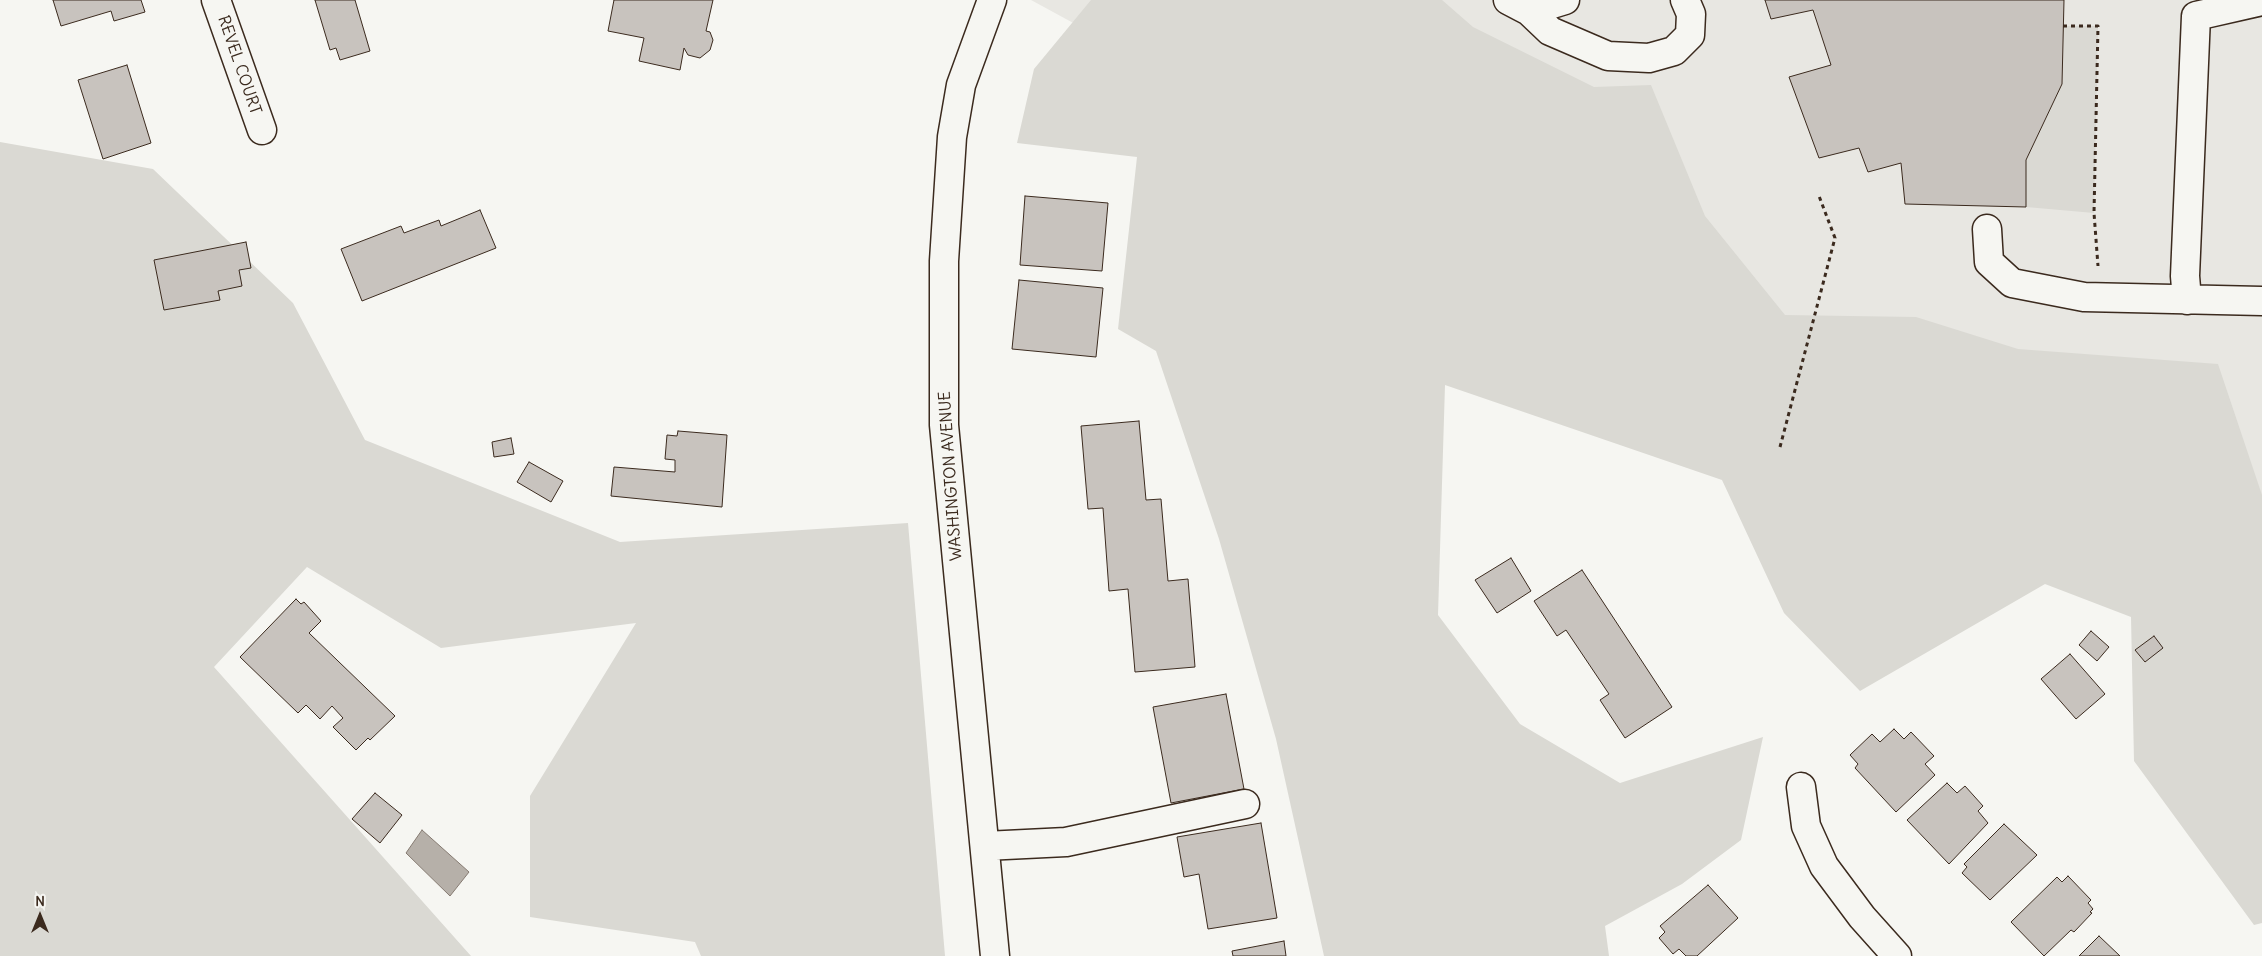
<!DOCTYPE html>
<html>
<head>
<meta charset="utf-8">
<style>
	body { margin:0 }
	#map { position:relative; width:2262px; height:956px; overflow:hidden; background:#f6f6f2; font-family:Delius,sans-serif }
	canvas { display:block }
	.north { position:absolute; left:15px; top:891px; width:50px; height:50px; -webkit-text-stroke:4px #f6f6f2; paint-order:stroke; rotate:0deg; font-size:14px; font-weight:700; line-height:20px; text-align:center; color:#3b2a1e }
	.north::after { content:''; display:block; margin:auto; width:18px; height:22px; background:#3b2a1e; clip-path:polygon(50% 0,100% 100%,50% 72%,0 100%) }
</style>
</head>
<body>
<div id="map">
<canvas width="2262" height="956"></canvas>
<div class="north">N</div>
</div>
<script>
const context = document.querySelector('canvas').getContext('2d');
context.lineJoin = 'round';
function fillPath(path, color) {
  context.fillStyle = color;
  context.fill(path, 'evenodd');
}
function shape(rows) {
  const path = new Path2D();
  for (const r of rows) {
    path.moveTo(r[0], r[1]);
    for (let i = 2; i < r.length; i += 2) path.lineTo(r[i], r[i + 1]);
  }
  return path;
}
function stroke(path, color, width, dash) {
  context.strokeStyle = color;
  context.lineWidth = width;
  context.lineCap = dash ? 'butt' : 'round';
  context.setLineDash(dash || []);
  context.stroke(path);
}
function drawText(font, color, halo, rows, align = 'center') {
  context.font = font + ' Delius,sans-serif';
  context.lineWidth = 4;
  context.setLineDash([]);
  context.textBaseline = 'middle';
  context.strokeStyle = halo;
  context.fillStyle = color;
  for (const [text, x, y, turn = 0] of rows) {
    context.save();
    context.translate(x, y);
    context.rotate((+turn || 0) * Math.PI / 180);
    context.textAlign = isNaN(turn) ? turn : align;
    if (halo) context.strokeText(text, 0, 0);
    context.fillText(text, 0, 0);
    context.restore();
  }
}
const built = shape([
	[1031,0,2262,0,2262,669]
]);
const green = shape([
	[1091,0,1442,0,1473,27,1594,87,1651,85,1705,216,1785,315,1916,317,2018,349,2218,364,2262,495,2262,923,2254,925,2134,761,2131,617,2045,584,1860,691,1784,613,1722,480,1445,385,1438,615,1520,724,1620,783,1763,737,1741,840,1682,884,1605,926,1609,956,1324,956,1276,739,1219,539,1156,351,1118,329,1137,157,1017,143,1034,69],
	[2063,26,2098,26,2094,213,2026,207,2026,160,2062,84],
	[0,142,153,169,293,303,365,440,620,542,908,523,945,956,701,956,695,942,530,917,530,796,636,623,441,648,307,567,214,667,471,956,0,956]
]);
const water = shape([
	[422,830,469,872,450,896,406,853,422,830]
]);
const building = shape([
	[53,0,141,0,145,12,114,21,111,11,61,26,53,0],
	[315,0,355,0,370,51,340,60,336,48,330,50,315,0],
	[614,0,713,0,706,31,710,32,713,40,710,50,700,58,688,55,684,48,680,70,639,61,644,38,608,31,614,0],
	[1765,0,2064,0,2062,84,2026,160,2026,207,1905,204,1901,163,1868,172,1859,148,1819,158,1789,77,1831,65,1813,10,1771,19,1765,0],
	[127,65,151,143,103,159,78,80,127,65],
	[1025,196,1108,203,1102,271,1020,265,1025,196],
	[480,210,496,248,362,301,341,249,401,226,404,233,439,220,441,226,480,210],
	[246,242,251,268,239,270,242,286,218,291,220,300,164,310,154,260,246,242],
	[1019,280,1103,288,1096,357,1012,349,1019,280],
	[1139,421,1146,500,1161,499,1168,581,1188,579,1195,667,1135,672,1128,589,1109,591,1103,508,1088,509,1081,426,1139,421],
	[678,431,727,435,722,507,611,496,614,467,675,472,675,460,665,459,667,435,677,436,678,431],
	[511,438,514,454,494,457,492,442,511,438],
	[529,462,563,481,551,502,517,482,529,462],
	[1511,558,1531,591,1497,613,1475,580,1511,558],
	[1582,570,1672,707,1625,738,1600,700,1609,694,1566,630,1557,636,1534,601,1582,570],
	[296,599,301,604,304,602,321,621,309,633,395,716,370,740,368,738,356,750,333,727,343,718,332,706,320,719,306,705,298,713,240,657,296,599],
	[2091,631,2109,647,2097,661,2079,645,2091,631],
	[2154,636,2163,648,2145,662,2135,650,2154,636],
	[2070,654,2105,694,2076,719,2041,679,2070,654],
	[1226,694,1244,789,1171,803,1153,707,1226,694],
	[1894,729,1904,739,1911,732,1934,756,1925,764,1935,775,1896,812,1855,768,1858,764,1850,755,1872,734,1880,742,1894,729],
	[1947,783,1957,793,1965,786,1983,806,1978,811,1988,823,1949,864,1907,820,1947,783],
	[375,793,402,815,380,843,352,819,375,793],
	[1261,823,1277,918,1208,929,1199,874,1184,877,1177,837,1261,823],
	[2004,824,2037,855,1990,900,1962,873,1967,867,1964,864,2004,824],
	[2068,876,2091,900,2088,903,2093,909,2090,912,2092,913,2074,932,2071,930,2044,956,2011,922,2057,877,2062,882,2068,876],
	[1708,885,1738,918,1697,956,1686,956,1679,949,1673,954,1659,938,1665,932,1660,926,1708,885],
	[2099,936,2120,956,2079,956,2099,936],
	[1284,941,1286,956,1233,956,1232,951,1284,941]
]);
const path = shape([
	[2063,26,2098,26,2094,213,2098,266],
	[1780,447,1835,238,1819,196]
]);
const minor = shape([
	[216,0,262,130],
	[992,0,961,85,952,137,944,261,944,425,995,956],
	[1508,0,1529,11,1550,31,1608,56,1649,58,1674,51,1690,35,1691,14,1685,0],
	[1529,11,1565,0],
	[1987,229,1989,262,2012,283,2084,297,2262,301],
	[2187,300,2185,276,2196,16,2262,1],
	[1801,787,1806,826,1824,866,1862,917,1897,956],
	[985,846,1066,842,1245,804]
]);
const streetNames = [
	["REVEL COURT",239,65,71],
	["WASHINGTON AVENUE",951,476,-94]
];
fillPath(built, '#e8e7e2');
fillPath(green, '#dad9d3');
fillPath(water, '#b6b0a9');
stroke(water, '#857a71', 1);
fillPath(building, '#c8c3be');
stroke(building, '#3b2a1e', 1);
stroke(minor, '#3b2a1e', 31);
stroke(path, '#3b2a1e', 3, [4, 4]);
stroke(minor, '#f6f6f2', 28);
drawText('16px', '#3b2a1e', '#f6f6f2', streetNames);
</script>
</body>
</html>
